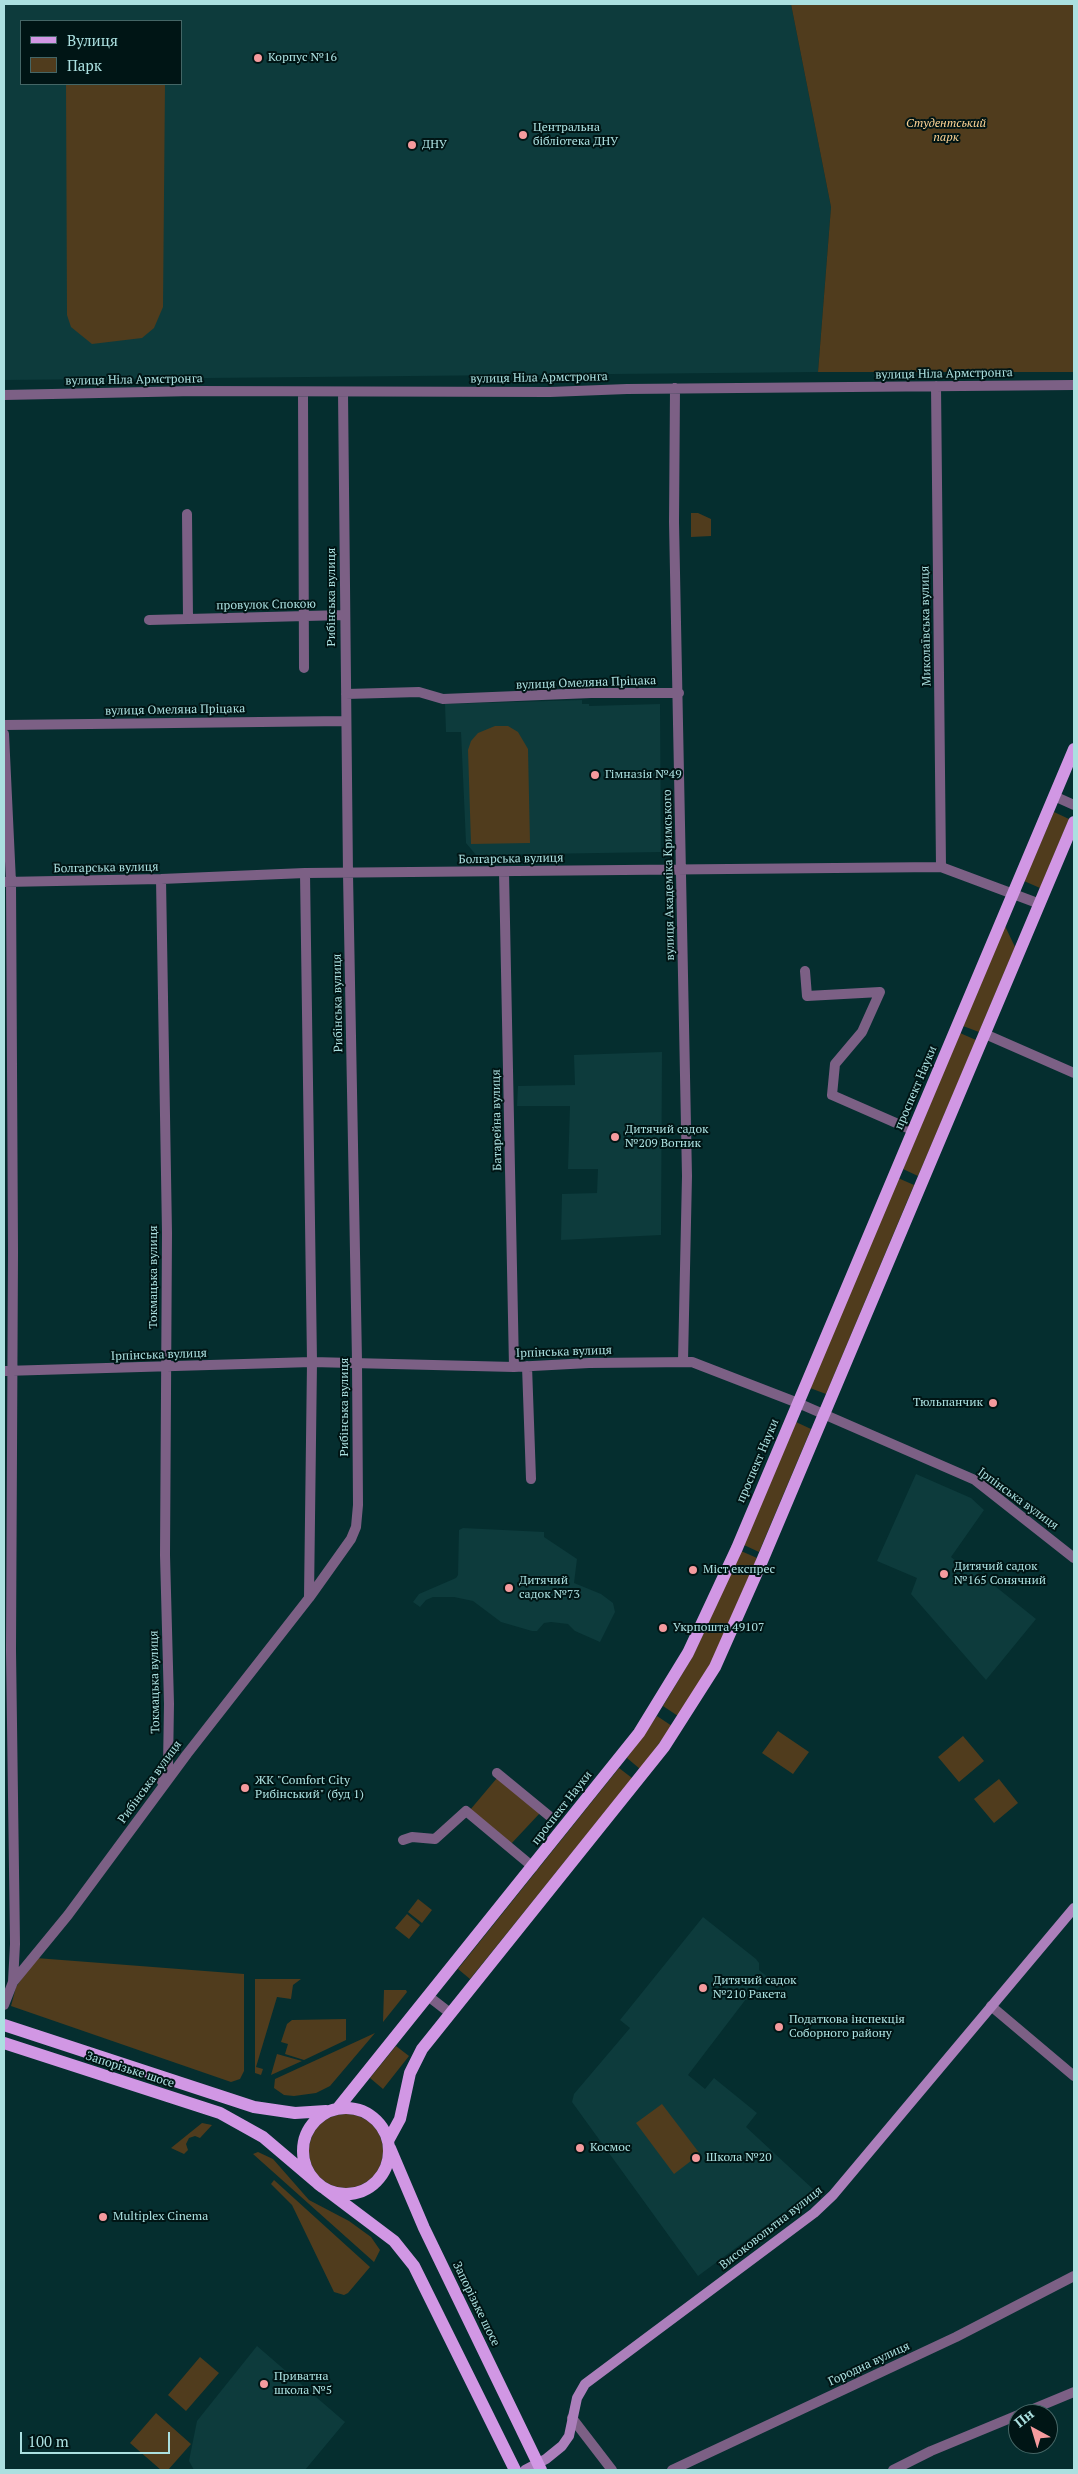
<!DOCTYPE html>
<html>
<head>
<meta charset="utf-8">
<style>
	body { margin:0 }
	#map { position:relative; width:1078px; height:2474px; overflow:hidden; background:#052e2f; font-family:"PT Serif",serif }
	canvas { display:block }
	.frame { position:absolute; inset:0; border:5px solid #abe0e0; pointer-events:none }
	.legend { position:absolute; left:20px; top:20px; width:162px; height:65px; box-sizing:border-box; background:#001515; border:1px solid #466; margin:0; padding:6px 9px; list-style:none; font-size:15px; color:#abe0e0 }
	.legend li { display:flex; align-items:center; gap:10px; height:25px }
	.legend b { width:25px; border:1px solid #466 }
	.north { position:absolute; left:1008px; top:2404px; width:50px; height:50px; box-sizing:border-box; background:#001515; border:1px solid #466; border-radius:50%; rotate:321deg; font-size:14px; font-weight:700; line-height:20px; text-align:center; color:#abe0e0 }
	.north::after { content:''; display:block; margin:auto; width:18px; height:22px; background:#f59b9e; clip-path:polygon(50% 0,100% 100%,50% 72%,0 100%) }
	.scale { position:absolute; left:20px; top:2432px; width:150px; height:22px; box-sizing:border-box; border:2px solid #abe0e0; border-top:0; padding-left:6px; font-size:15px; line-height:18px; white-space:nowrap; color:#abe0e0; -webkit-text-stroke:4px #001515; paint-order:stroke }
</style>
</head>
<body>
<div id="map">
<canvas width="1078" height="2474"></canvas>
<div class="frame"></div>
<ul class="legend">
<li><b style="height:6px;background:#d197e4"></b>Вулиця</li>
<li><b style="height:14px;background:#503c1d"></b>Парк</li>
</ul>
<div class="north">Пн</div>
<div class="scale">100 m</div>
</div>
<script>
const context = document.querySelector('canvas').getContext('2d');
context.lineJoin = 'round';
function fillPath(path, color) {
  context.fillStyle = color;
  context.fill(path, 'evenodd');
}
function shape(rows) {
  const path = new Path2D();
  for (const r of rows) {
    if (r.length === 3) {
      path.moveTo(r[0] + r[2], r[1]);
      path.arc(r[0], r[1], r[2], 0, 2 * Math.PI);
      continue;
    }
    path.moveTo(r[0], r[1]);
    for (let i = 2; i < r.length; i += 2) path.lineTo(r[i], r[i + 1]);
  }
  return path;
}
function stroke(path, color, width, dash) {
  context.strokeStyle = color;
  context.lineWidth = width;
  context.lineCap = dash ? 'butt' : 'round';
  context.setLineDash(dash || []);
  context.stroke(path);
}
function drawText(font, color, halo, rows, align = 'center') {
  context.font = font + ' "PT Serif",serif';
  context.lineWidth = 4;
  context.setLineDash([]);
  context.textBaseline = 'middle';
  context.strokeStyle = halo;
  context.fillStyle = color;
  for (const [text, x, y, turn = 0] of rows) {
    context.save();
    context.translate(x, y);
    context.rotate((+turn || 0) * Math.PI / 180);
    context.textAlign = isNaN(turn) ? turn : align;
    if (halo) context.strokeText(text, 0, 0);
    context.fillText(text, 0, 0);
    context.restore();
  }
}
const built = shape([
	[4,4,791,4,831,207,818,372,4,380],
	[21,21,181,21,181,84,21,84],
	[582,700,582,704,589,704,589,706,660,704,661,852,476,855,466,843,461,732,446,732,445,704],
	[662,1052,661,1235,561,1240,562,1194,597,1193,598,1169,568,1169,570,1106,517,1106,518,1086,575,1085,574,1055],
	[916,1474,971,1498,984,1510,951,1557,967,1570,970,1566,1036,1619,986,1680,911,1594,917,1578,877,1561],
	[463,1528,544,1532,544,1537,577,1559,574,1583,601,1594,613,1603,615,1612,600,1642,575,1631,568,1624,551,1622,544,1623,537,1631,532,1631,501,1622,473,1601,454,1597,433,1597,426,1600,420,1607,413,1602,419,1594,456,1578,458,1575,459,1530],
	[703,1917,756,1959,759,1963,759,1970,768,1977,750,1998,746,1999,688,2075,705,2089,714,2078,757,2113,746,2127,814,2190,698,2276,572,2102,574,2094,630,2028,620,2020],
	[257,2346,345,2422,305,2470,194,2470,189,2461,197,2421]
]);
const green = shape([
	[791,4,1074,4,1074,372,818,372,831,207],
	[66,84,165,84,163,307,154,328,142,338,92,344,71,327,67,315],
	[691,513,698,513,711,519,711,536,691,537],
	[495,726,508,726,518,732,528,749,530,843,471,844,468,750,471,741,478,733],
	[1054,812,1069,819,1040,888,1024,881],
	[1005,926,1015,947,979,1032,963,1026],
	[960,1033,976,1040,918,1176,903,1169],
	[898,1178,914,1185,826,1394,810,1388],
	[796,1422,811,1429,759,1552,744,1545],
	[741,1551,757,1558,710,1665,678,1716,663,1706,693,1656],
	[657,1716,672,1726,640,1769,627,1758],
	[778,1731,809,1752,793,1774,762,1753],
	[963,1736,984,1761,959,1782,938,1757],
	[619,1768,632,1778,470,1979,458,1969],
	[497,1778,540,1813,510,1845,470,1810],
	[999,1779,1018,1803,994,1823,974,1799],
	[418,1899,432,1910,422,1923,408,1912],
	[407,1914,420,1925,409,1939,395,1928],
	[36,1958,244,1974,244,2071,240,2079,231,2082,11,2006,16,1987],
	[255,1979,322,1979,301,1979,293,1985,291,1999,277,1997,256,2067,263,2069,261,2075,255,2073],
	[384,1990,406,1990,407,1992,383,2022],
	[346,2019,346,2040,304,2060,285,2054,288,2044,281,2042,287,2024,292,2020],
	[375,2033,330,2086,316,2093,294,2096,284,2095,274,2088,275,2079],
	[396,2046,409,2056,383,2089,370,2078],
	[277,2054,302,2061,271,2075],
	[662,2104,700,2154,674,2174,636,2123],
	[346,2151,37],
	[202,2123,212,2125,200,2138,195,2136,189,2138,186,2144,188,2150,184,2154,171,2148],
	[258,2152,273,2159,309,2200,349,2221,371,2237,380,2250,374,2262,253,2154],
	[274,2180,370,2267,348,2293,344,2295,334,2292,292,2205,271,2184],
	[200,2357,219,2373,186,2411,168,2395],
	[156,2413,191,2444,168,2470,161,2470,130,2443]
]);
const street = shape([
	[936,386,941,867],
	[675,388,674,522,687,1176,683,1361],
	[303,392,304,668],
	[4,395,195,391,550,392,627,389,1074,385],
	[187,514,188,619],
	[149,620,345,615],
	[346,694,419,692,443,699,591,693,679,693],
	[4,725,346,721],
	[4,734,11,882,13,1252,11,1650,15,1944,13,1982,4,2005],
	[1054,796,1074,805],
	[504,872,514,1367],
	[305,873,312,1362,309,1597],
	[161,879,167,1233,165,1555,169,1704,168,1766,162,1782],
	[4,882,161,879,305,873,941,867,1040,904],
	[805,971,807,996,880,992,862,1032,835,1064,832,1095,912,1130],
	[985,1034,1074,1073],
	[527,1366,531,1479],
	[4,1371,312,1362,514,1367,589,1363,692,1362,798,1403,975,1480,1074,1558],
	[497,1773,553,1819],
	[403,1840,412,1837,435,1839,466,1811,533,1867],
	[13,1982,68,1915,187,1754,309,1598,351,1539,356,1527,358,1505,357,1361,348,874,343,392],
	[428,1996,450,2013],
	[991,2006,1074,2076],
	[1021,2414,1074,2392],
	[572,2418,612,2470],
	[672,2470,956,2337,1074,2276],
	[893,2470,931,2451,1018,2415]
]);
const secondary = shape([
	[525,2470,546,2459,562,2446,569,2436,577,2398,585,2384,814,2213,833,2195,1074,1908]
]);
const primary = shape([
	[4,2025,254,2107,295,2113,326,2111],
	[4,2043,220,2113,263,2137,316,2182],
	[346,2151,43],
	[338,2108,639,1733,688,1653,737,1548,1074,749],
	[388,2141,400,2119,410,2073,422,2049,664,1747,715,1667,762,1561,1074,822],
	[390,2148,424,2228,541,2470],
	[325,2189,394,2241,414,2266,515,2470]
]);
const markers = [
	[258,58,5,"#f59b9e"],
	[523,135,5,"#f59b9e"],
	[412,145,5,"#f59b9e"],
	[595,775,5,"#f59b9e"],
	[615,1137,5,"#f59b9e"],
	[993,1403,5,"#f59b9e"],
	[693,1570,5,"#f59b9e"],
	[944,1574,5,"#f59b9e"],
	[509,1588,5,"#f59b9e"],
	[663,1628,5,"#f59b9e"],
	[245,1788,5,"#f59b9e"],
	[703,1988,5,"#f59b9e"],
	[779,2027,5,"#f59b9e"],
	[580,2148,5,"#f59b9e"],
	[696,2158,5,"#f59b9e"],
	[103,2217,5,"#f59b9e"],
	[264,2384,5,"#f59b9e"]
];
const poiNames = [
	["Корпус №16",268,58],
	["Центральна",533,128],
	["бібліотека ДНУ",533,142],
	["ДНУ",422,145],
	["Гімназія №49",605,775],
	["Дитячий садок",625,1130],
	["№209 Вогник",625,1144],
	["Тюльпанчик",983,1403,"right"],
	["Дитячий садок",954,1567],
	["№165 Сонячний",954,1581],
	["Міст експрес",703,1570],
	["Дитячий",519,1581],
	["садок №73",519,1595],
	["Укрпошта 49107",673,1628],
	["ЖК \"Comfort City",255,1781],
	["Рибінський\" (буд 1)",255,1795],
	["Дитячий садок",713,1981],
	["№210 Ракета",713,1995],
	["Податкова інспекція",789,2020],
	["Соборного району",789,2034],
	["Космос",590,2148],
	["Школа №20",706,2158],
	["Multiplex Cinema",113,2217],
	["Приватна",274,2377],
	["школа №5",274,2391]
];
const parkNames = [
	["Студентський",946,124],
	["парк",946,138]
];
const streetNames = [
	["вулиця Ніла Армстронга",944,374,-1],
	["вулиця Ніла Армстронга",539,378,-1],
	["вулиця Ніла Армстронга",134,380,-1],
	["Рибінська вулиця",332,597,-90],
	["провулок Спокою",266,605,-1],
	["Миколаївська вулиця",926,626,-91],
	["вулиця Омеляна Пріцака",586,683,-2],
	["вулиця Омеляна Пріцака",175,710,-1],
	["Болгарська вулиця",511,859,-1],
	["Болгарська вулиця",106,868,-1],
	["вулиця Академіка Кримського",669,875,-91],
	["Рибінська вулиця",338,1003,-91],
	["проспект Науки",916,1088,-67],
	["Батарейна вулиця",497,1120,-91],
	["Токмацька вулиця",154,1277,-90],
	["Ірпінська вулиця",564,1352,-2],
	["Ірпінська вулиця",159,1355,-2],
	["Рибінська вулиця",345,1407,-90],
	["проспект Науки",758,1461,-67],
	["Ірпінська вулиця",1018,1499,36],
	["Токмацька вулиця",155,1682,-91],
	["Рибінська вулиця",150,1782,-54],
	["проспект Науки",562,1808,-52],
	["Запорізьке шосе",130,2070,18],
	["Високовольтна вулиця",771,2228,-38],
	["Запорізьке шосе",476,2304,64],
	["Городна вулиця",869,2364,-25]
];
fillPath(built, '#0d3b3c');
fillPath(green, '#503c1d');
stroke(street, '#7c6085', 10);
stroke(secondary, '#ac7fbb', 10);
stroke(primary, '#d197e4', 12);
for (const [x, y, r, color] of markers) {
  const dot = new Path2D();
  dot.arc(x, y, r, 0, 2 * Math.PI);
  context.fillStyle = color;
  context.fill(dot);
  stroke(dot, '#001515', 2);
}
drawText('12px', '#abe0e0', '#001515', poiNames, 'left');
drawText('italic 12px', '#ffd596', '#001515', parkNames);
drawText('12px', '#abe0e0', '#001515', streetNames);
</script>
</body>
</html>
